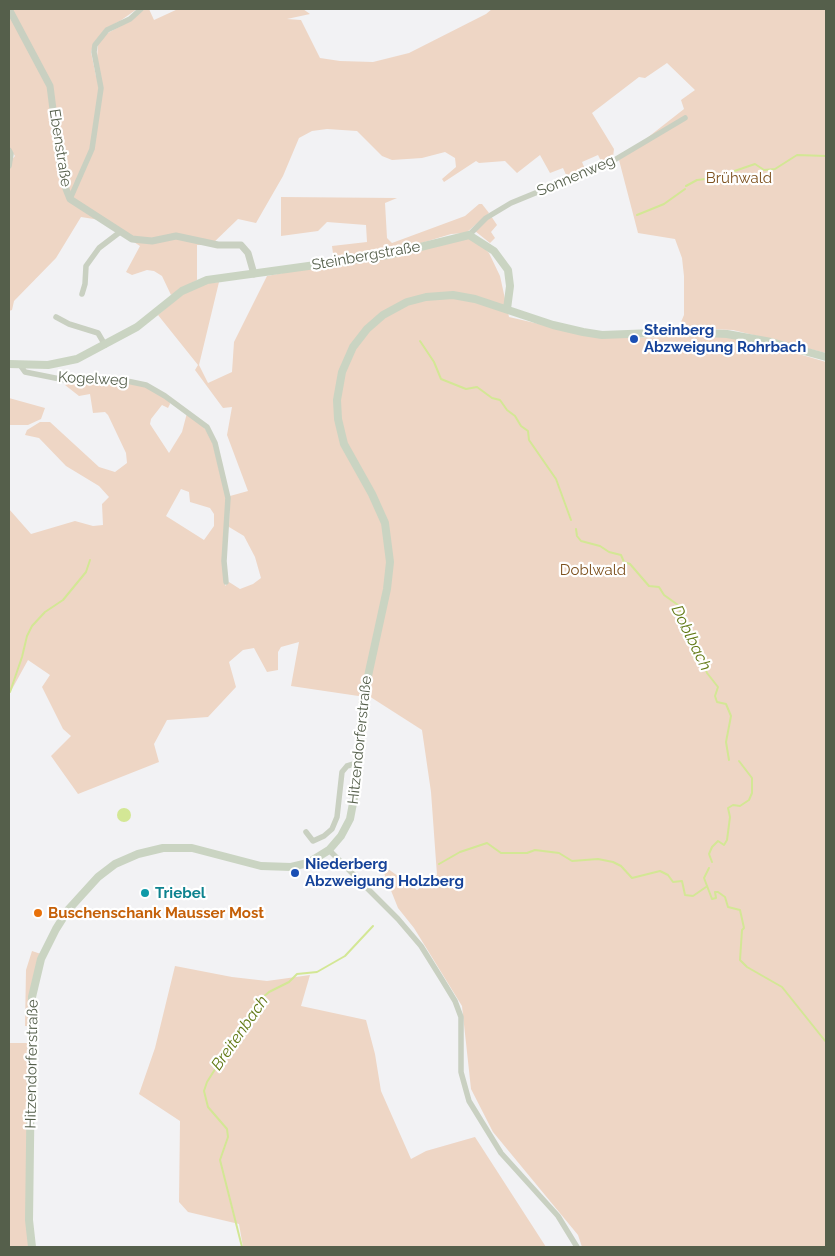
<!DOCTYPE html>
<html>
<head>
<meta charset="utf-8">
<style>
	body { margin:0 }
	#map { position:relative; width:835px; height:1256px; overflow:hidden; background:#f2f2f4; font-family:Raleway,sans-serif }
	canvas { display:block }
	.frame { position:absolute; inset:0; border:10px solid #555f4b; pointer-events:none }
</style>
</head>
<body>
<div id="map">
<canvas width="835" height="1256"></canvas>
<div class="frame"></div>
</div>
<script>
const context = document.querySelector('canvas').getContext('2d');
context.lineJoin = 'round';
function fillPath(path, color) {
  context.fillStyle = color;
  context.fill(path, 'evenodd');
}
function shape(rows) {
  const path = new Path2D();
  for (const r of rows) {
    if (r.length === 3) {
      path.moveTo(r[0] + r[2], r[1]);
      path.arc(r[0], r[1], r[2], 0, 2 * Math.PI);
      continue;
    }
    path.moveTo(r[0], r[1]);
    for (let i = 2; i < r.length; i += 2) path.lineTo(r[i], r[i + 1]);
  }
  return path;
}
function stroke(path, color, width, dash) {
  context.strokeStyle = color;
  context.lineWidth = width;
  context.lineCap = dash ? 'butt' : 'round';
  context.setLineDash(dash || []);
  context.stroke(path);
}
function drawText(font, color, halo, rows, align = 'center') {
  context.font = font + ' Raleway,sans-serif';
  context.lineWidth = 4.5;
  context.setLineDash([]);
  context.textBaseline = 'middle';
  context.strokeStyle = halo;
  context.fillStyle = color;
  for (const [text, x, y, turn = 0] of rows) {
    context.save();
    context.translate(x, y);
    context.rotate((+turn || 0) * Math.PI / 180);
    context.textAlign = isNaN(turn) ? turn : align;
    if (halo) context.strokeText(text, 0, 0);
    context.fillText(text, 0, 0);
    context.restore();
  }
}
const green = shape([
	[9,9,137,9,120,21,105,29,94,43,91,52,96,76,98,43,104,35,126,23,145,9,149,9,154,20,178,9,303,9,310,14,287,19,301,20,320,58,340,61,373,62,409,53,486,14,492,9,826,9,826,353,733,330,682,328,681,322,684,315,684,276,682,258,675,239,638,233,619,160,684,109,681,100,695,90,667,63,645,78,639,77,592,113,614,149,613,157,602,163,598,155,582,162,585,169,567,177,563,168,550,173,540,155,517,173,505,161,479,163,476,161,444,182,442,179,456,167,455,158,445,152,422,158,392,160,382,156,357,131,327,129,312,131,299,138,283,176,256,223,238,219,211,245,197,245,197,280,171,295,162,276,154,271,147,270,132,275,126,272,140,246,100,220,81,217,56,258,14,301,12,310,9,311,9,163,15,156,9,147],
	[281,197,397,198,385,203,387,238,392,243,465,216,479,204,482,204,489,213,466,233,451,234,402,249,334,260,332,246,367,242,366,225,327,222,318,231,281,236],
	[491,216,497,225,491,232,495,238,490,243,475,231],
	[469,238,481,244,489,253,500,276,509,317,587,335,621,338,721,336,768,345,826,362,826,1247,582,1247,578,1235,493,1132,471,1089,462,1006,414,928,398,908,380,863,417,890,437,875,431,792,422,730,372,698,291,686,299,642,281,647,278,652,278,670,267,672,254,648,243,650,229,662,236,687,208,717,167,720,154,744,159,762,78,794,51,756,71,736,63,729,42,687,50,675,28,660,11,691,9,689,9,509,31,534,75,521,93,526,103,525,102,504,109,497,99,486,66,466,39,438,25,435,27,430,40,422,50,422,99,467,115,472,127,463,126,453,108,415,105,412,93,413,90,394,79,396,65,385,67,384,122,381,140,384,169,400,170,404,168,408,162,405,151,419,150,424,169,453,182,432,187,413,200,423,211,436,226,498,225,586,229,582,240,589,253,584,261,578,255,557,244,536,229,527,230,496,248,491,227,435,232,407,223,408,195,370,198,365,158,315,185,292,209,283,219,282,199,365,208,383,232,372,234,342,267,276],
	[181,489,189,492,190,502,210,508,214,514,214,526,204,540,166,516],
	[9,398,45,408,41,419,28,425,9,425],
	[32,951,41,954,28,1010,28,1026,25,1026,26,970],
	[175,966,232,977,267,981,310,975,301,1006,366,1020,375,1054,381,1091,411,1159,426,1151,475,1137,546,1247,243,1247,239,1224,188,1212,179,1202,180,1121,139,1094,155,1048],
	[9,1043,28,1043,29,1247,9,1247]
]);
const water = shape([
	[124,815,7]
]);
const stream = shape([
	[686,186,697,180,714,178,755,164,764,170,775,169,797,155,826,156],
	[637,215,664,204,685,189],
	[420,341,434,362,441,379,466,389,477,387,492,398,500,400,507,410,515,416,521,426,528,431,529,440,556,479,571,520],
	[576,529,577,536,581,541,600,546,609,552,621,555,624,562,630,564,649,586,659,587,664,595,678,605,690,641,700,652,707,673,718,687,715,696,717,702,726,704,731,716,726,742,729,760],
	[10,692,22,657,27,636,32,626,45,612,63,600,86,572,90,560],
	[712,862,709,854,712,847,718,841,724,845,727,840,730,817,728,808,733,805,740,806,749,800,752,793,752,778,739,761],
	[439,864,460,852,487,843,501,853,527,853,535,850,559,853,572,861,598,859,613,862,621,866,632,878,660,871,668,875,673,882,682,881,685,895,693,896,706,887],
	[709,868,704,878,712,899,716,898,715,892,718,892,725,897,728,907,740,910,744,928,742,930,740,960,747,967,782,987,826,1042],
	[242,1247,220,1160,228,1137,227,1129,208,1107,204,1091,207,1082,219,1063,223,1052,254,1019,262,998,269,992,289,982,297,974,317,972,345,956,373,926]
]);
const minor = shape([
	[9,150,11,154,9,166],
	[70,199,92,149,101,88,94,52,95,45,107,30,130,19,141,9],
	[469,235,486,218,511,203,611,162,685,118],
	[82,294,85,284,86,266,99,248,120,232],
	[56,317,69,324,98,333,105,345],
	[20,365,25,372,65,380,122,380,146,385,165,396,207,427,215,443,228,498,224,561,226,582],
	[306,832,313,841,324,836,332,829,337,817,342,772,347,766,357,763],
	[329,850,398,919,421,946,441,978,455,1001,461,1017,461,1072,469,1101,501,1153,558,1216,577,1247]
]);
const tertiary = shape([
	[9,9,50,86,60,164,66,189,70,199,132,239,152,241,176,236,218,245,241,245,248,253,254,274]
]);
const secondary = shape([
	[9,364,48,365,77,359,137,327,182,291,207,280,388,255,469,235,494,251,508,270,510,286,507,309],
	[32,1247,29,1220,32,997,41,959,56,929,68,910,98,877,115,864,138,854,163,848,192,848,261,866,291,867,308,863,329,850,341,836,350,819,354,798,363,699,387,589,390,562,385,523,372,494,344,444,338,419,337,400,342,372,353,347,367,329,383,315,407,302,426,297,453,295,475,299,553,325,583,332,602,335,680,332,727,334,771,342,826,357]
]);
const markers = [
	[634,339,5,"#1a4fb4"],
	[295,873,5,"#1a4fb4"],
	[145,893,5,"#0f9aa8"],
	[38,913,5,"#e8710a"]
];
const streetNames = [
	["Ebenstraße",60,148,81],
	["Sonnenweg",576,176,-23],
	["Steinbergstraße",366,256,-10],
	["Kogelweg",93,379,3],
	["Hitzendorferstraße",360,740,-84],
	["Hitzendorferstraße",32,1064,-89]
];
const parkNames = [
	["Brühwald",739,178],
	["Doblwald",593,570]
];
const transitNames = [
	["Steinberg",644,330],
	["Abzweigung Rohrbach",644,347],
	["Niederberg",305,864],
	["Abzweigung Holzberg",305,881]
];
const cultureNames = [
	["Triebel",155,893]
];
const foodNames = [
	["Buschenschank Mausser Most",48,913]
];
const waterNames = [
	["Doblbach",691,638,64],
	["Breitenbach",240,1033,-55]
];
fillPath(green, '#eed6c5');
fillPath(water, '#d3e795');
stroke(stream, '#d3e795', 2);
stroke(minor, '#c9d0c1', 5.5);
stroke(tertiary, '#c9d0c1', 7);
stroke(secondary, '#cad4c2', 8);
for (const [x, y, r, color] of markers) {
  const dot = new Path2D();
  dot.arc(x, y, r, 0, 2 * Math.PI);
  context.fillStyle = color;
  context.fill(dot);
  stroke(dot, '#fff', 2);
}
drawText('15px', '#555f4b', '#fff', streetNames);
drawText('15px', '#7d511e', '#fff', parkNames);
drawText('bold 15px', '#164399', '#fff', transitNames, 'left');
drawText('bold 15px', '#0d838f', '#fff', cultureNames, 'left');
drawText('bold 15px', '#c56008', '#fff', foodNames, 'left');
drawText('italic 16px', '#617914', '#fff', waterNames);
</script>
</body>
</html>
